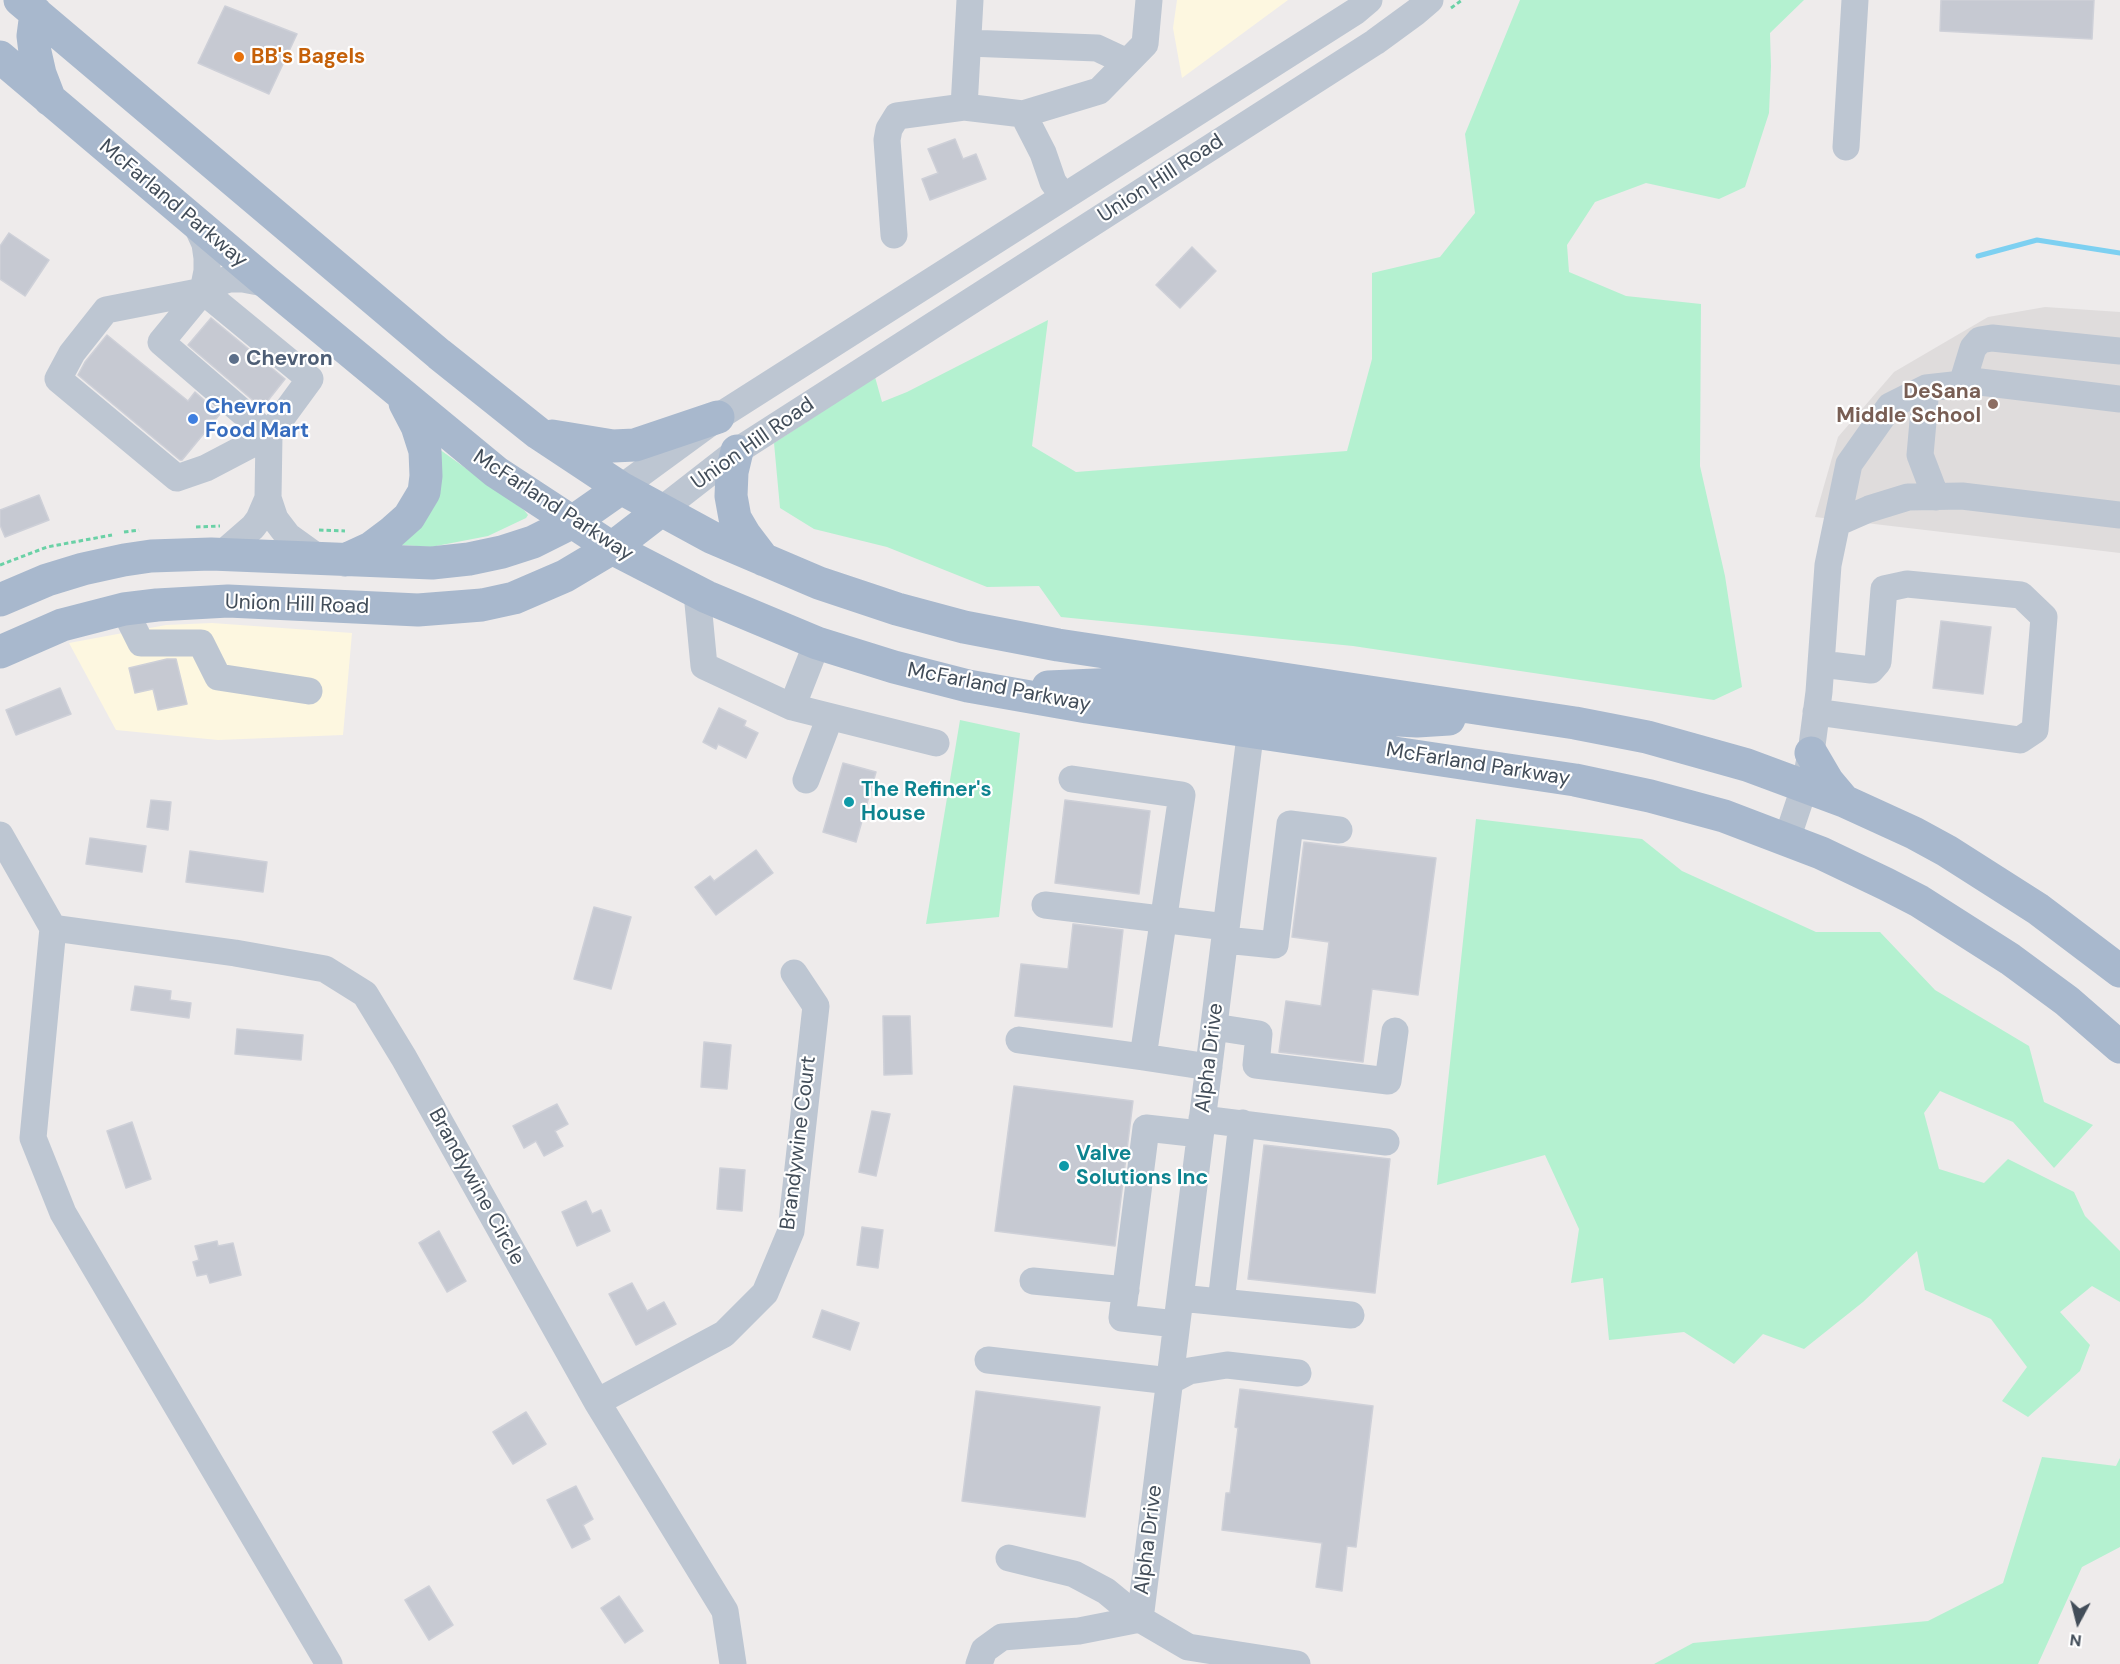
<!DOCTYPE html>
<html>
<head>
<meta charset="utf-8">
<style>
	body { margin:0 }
	#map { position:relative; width:2120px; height:1664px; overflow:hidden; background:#eeebeb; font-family:"DM Sans",sans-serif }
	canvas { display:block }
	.north { position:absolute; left:2048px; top:1592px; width:60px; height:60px; -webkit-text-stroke:4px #fff; paint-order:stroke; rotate:187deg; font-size:16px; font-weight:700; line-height:24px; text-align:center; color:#424d59 }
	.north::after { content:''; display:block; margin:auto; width:21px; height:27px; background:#424d59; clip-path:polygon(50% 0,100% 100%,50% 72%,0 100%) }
</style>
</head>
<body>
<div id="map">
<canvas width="2120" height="1664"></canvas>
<div class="north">N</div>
</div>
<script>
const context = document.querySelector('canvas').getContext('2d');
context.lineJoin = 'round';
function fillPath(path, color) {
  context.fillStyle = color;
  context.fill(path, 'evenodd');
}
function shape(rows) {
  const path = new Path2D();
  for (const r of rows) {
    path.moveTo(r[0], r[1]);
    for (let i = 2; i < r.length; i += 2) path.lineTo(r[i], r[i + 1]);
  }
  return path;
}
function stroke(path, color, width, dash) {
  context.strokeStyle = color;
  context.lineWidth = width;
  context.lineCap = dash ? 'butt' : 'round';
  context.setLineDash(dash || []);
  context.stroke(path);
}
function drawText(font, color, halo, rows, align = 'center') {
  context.font = font + ' "DM Sans",sans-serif';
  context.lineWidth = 4.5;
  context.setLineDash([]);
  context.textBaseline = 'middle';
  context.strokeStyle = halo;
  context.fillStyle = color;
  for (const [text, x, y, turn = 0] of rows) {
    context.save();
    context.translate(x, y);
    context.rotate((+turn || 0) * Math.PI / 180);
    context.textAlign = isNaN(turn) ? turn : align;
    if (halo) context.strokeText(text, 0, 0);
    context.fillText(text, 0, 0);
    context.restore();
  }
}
const commercial = shape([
	[1177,0,1288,0,1182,78,1173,28],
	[212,623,352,633,343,735,218,740,116,730,69,643,166,625]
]);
const education = shape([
	[2045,307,2120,312,2120,553,1815,517,1838,437,1894,372,1988,317]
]);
const green = shape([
	[1520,0,1804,0,1770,33,1771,66,1769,113,1745,187,1719,199,1646,183,1595,202,1567,245,1569,272,1626,296,1701,304,1700,466,1725,576,1742,687,1714,700,1353,646,1061,617,1039,586,987,587,887,547,814,529,780,508,774,443,875,377,882,402,907,392,1048,320,1032,446,1076,472,1347,451,1372,359,1372,273,1440,257,1475,213,1465,134],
	[439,449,524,510,528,515,526,518,488,536,431,547,402,545,401,543],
	[960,720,1020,733,999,917,926,924],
	[1476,819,1642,839,1682,871,1816,932,1880,932,1935,990,2029,1046,2044,1102,2093,1125,2054,1168,2013,1122,1940,1091,1924,1113,1939,1169,1984,1183,2008,1159,2074,1192,2085,1216,2120,1251,2120,1302,2092,1286,2060,1312,2090,1345,2080,1371,2028,1417,2002,1401,2027,1367,1991,1319,1925,1290,1917,1251,1863,1302,1804,1349,1763,1334,1734,1364,1684,1332,1609,1340,1603,1278,1571,1283,1579,1229,1545,1155,1437,1185],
	[2042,1457,2116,1466,2120,1458,2120,1547,2082,1567,2038,1664,1654,1664,1693,1643,1928,1621,2003,1583]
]);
const stream = shape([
	[1978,256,2037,240,2120,253]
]);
const building = shape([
	[1941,0,2094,0,2092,39,1940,31,1941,0],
	[225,6,297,34,269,94,198,63,225,6],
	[955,139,963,159,976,154,986,179,930,200,922,179,938,173,928,149,955,139],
	[9,233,49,260,25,296,0,279,0,246,9,233],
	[1192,247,1216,271,1180,308,1156,285,1192,247],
	[211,318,285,379,262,408,188,345,211,318],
	[107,335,188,401,195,392,220,414,182,460,180,460,78,375,85,362,107,335],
	[39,495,49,520,5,537,0,525,0,510,39,495],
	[1941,621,1991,627,1983,694,1933,688,1941,621],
	[167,659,176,659,187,704,158,710,153,689,135,693,129,668,167,659],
	[60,688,71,714,16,735,6,710,60,688],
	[719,708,746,721,744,726,758,733,746,758,718,744,716,749,703,742,719,708],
	[843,763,876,772,856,842,823,832,843,763],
	[151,800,171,802,168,830,147,827,151,800],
	[1065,800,1150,811,1139,894,1055,883,1065,800],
	[90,838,146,846,142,872,86,864,90,838],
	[1304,842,1436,858,1418,995,1372,989,1363,1062,1279,1052,1286,1001,1321,1006,1329,942,1292,937,1304,842],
	[756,850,773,873,716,915,695,887,710,876,714,881,756,850],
	[190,851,267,862,263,892,186,882,190,851],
	[594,907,631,917,611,989,574,979,594,907],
	[1073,924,1123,930,1112,1027,1015,1016,1021,964,1068,969,1073,924],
	[135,986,171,991,170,1000,191,1003,189,1018,131,1010,135,986],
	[883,1016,910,1016,912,1074,884,1075,883,1016],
	[237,1029,303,1035,301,1060,235,1054,237,1029],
	[704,1042,731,1045,727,1089,701,1087,704,1042],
	[1014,1086,1133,1101,1115,1246,995,1231,1014,1086],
	[557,1104,568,1124,555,1131,563,1146,544,1156,536,1141,524,1148,513,1126,557,1104],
	[872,1111,890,1114,876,1176,859,1172,872,1111],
	[132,1122,151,1179,126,1188,107,1131,132,1122],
	[1264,1145,1390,1159,1375,1293,1248,1279,1264,1145],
	[720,1168,745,1170,742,1211,717,1209,720,1168],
	[586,1201,592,1214,601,1210,610,1231,577,1246,562,1212,586,1201],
	[862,1227,883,1230,878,1268,857,1265,862,1227],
	[439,1231,466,1281,447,1292,419,1243,439,1231],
	[217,1241,218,1246,233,1243,241,1275,210,1283,207,1274,197,1276,193,1262,199,1260,195,1246,217,1241],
	[632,1283,647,1311,664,1302,676,1324,636,1345,609,1294,632,1283],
	[822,1310,859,1323,850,1350,813,1337,822,1310],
	[1240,1389,1373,1406,1356,1547,1347,1546,1342,1591,1316,1587,1322,1543,1222,1530,1226,1493,1230,1493,1238,1428,1235,1427,1240,1389],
	[976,1391,1100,1407,1085,1517,962,1501,976,1391],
	[526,1412,546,1444,513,1464,493,1432,526,1412],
	[576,1486,593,1519,583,1525,590,1539,572,1548,547,1500,576,1486],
	[429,1586,453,1625,429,1640,405,1600,429,1586],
	[619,1596,643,1631,625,1643,601,1608,619,1596]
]);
const path = shape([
	[1451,8,1462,0],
	[196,527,220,526],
	[319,530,345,531],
	[124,532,139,530],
	[0,565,47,547,112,535]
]);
const minor = shape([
	[970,0,964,107,1023,114,1043,153,1053,182,1064,197],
	[968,43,1097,48,1127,62],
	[1023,114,1099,91,1145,44,1149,0],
	[1846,147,1855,0],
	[195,222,205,244,207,258,207,271,203,291],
	[894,235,887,140,889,129,897,116,964,107],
	[203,291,106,310,72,353,58,379,177,478,206,468,269,435,161,342,203,291,216,283,229,279,243,279,269,284],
	[203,291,310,379,269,435,268,498,275,519,288,536,320,559],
	[1962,384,1973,348,1980,340,1992,338,2120,351],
	[1926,388,1920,455,1936,497],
	[621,488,718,417,1356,11,1369,0],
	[660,511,737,451,1375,42,1416,12,1430,0],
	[1837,523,1869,509,1908,497,1962,496,2120,515],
	[222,554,253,527,259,519,268,498],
	[697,593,704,666,792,707,936,743],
	[124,609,141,643,201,643,218,677,309,691],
	[792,707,817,643],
	[1816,712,2020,740,2035,730,2044,617,2021,595,1907,584,1884,589,1878,662,1871,670,1821,664],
	[1072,779,1182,795,1143,1057,1209,1067],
	[806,780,830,717],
	[0,835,53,928,33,1138,63,1213,329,1664],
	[1787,839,1805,785,1811,753,1819,692,1828,565,1849,464,1890,406,1926,388,1980,382,2120,399],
	[1045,905,1226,927],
	[53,928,235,953,325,969,365,994,404,1058,597,1402,725,1611,733,1664],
	[1225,940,1275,945,1290,824,1339,830],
	[1214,1027,1259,1034,1256,1065,1388,1081,1395,1031],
	[1019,1040,1143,1057],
	[1202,1119,1386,1142],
	[1033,1281,1126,1290],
	[1180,1298,1351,1315],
	[1221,1302,1242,1123],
	[1176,1324,1122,1318,1146,1128,1200,1134],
	[988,1360,1170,1381,1189,1371,1227,1365,1298,1373],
	[597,1402,724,1334,765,1293,791,1231,816,1006,794,973],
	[1009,1558,1074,1574,1106,1591,1140,1619,1188,1647,1297,1664],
	[1140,1619,1253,712],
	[979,1664,984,1650,1002,1637,1079,1631,1140,1619]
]);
const major = shape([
	[20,0,439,354,538,433,621,488,711,537,819,583,897,609,964,627,1058,645,1575,723,1647,737,1747,765,1844,801,1914,833,1947,851,2038,909,2120,971],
	[36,13,33,36,35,52,40,74,50,100],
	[0,57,266,282,496,472,612,548,707,597,817,643,894,667,968,686,1087,707,1575,780,1650,796,1724,816,1821,853,1886,884,1919,901,2010,959,2067,1001,2120,1047],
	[552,436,613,446,635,445,718,417],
	[737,451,732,472,731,496,735,518,745,535,764,560],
	[345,560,371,548,391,533,409,517,424,492,426,476,425,451,417,426,405,403],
	[0,600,47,580,83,569,124,560,151,556,211,554,432,563,469,559,502,552,533,542,571,523,621,488],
	[0,652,62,625,124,609,157,605,228,601,418,610,482,605,514,598,565,576,612,548,660,511],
	[1048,687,1120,684,1362,718,1417,721,1449,719],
	[1811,753,1828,782,1844,801]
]);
const markers = [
	[239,57,6,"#e8710a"],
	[234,359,6,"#5c6f8a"],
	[1993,404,6,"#8d6e63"],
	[193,419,6,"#3f7fe0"],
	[849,802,6,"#0f9aa8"],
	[1064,1166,6,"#0f9aa8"]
];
const foodNames = [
	["BB's Bagels",251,57]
];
const streetNames = [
	["Union Hill Road",1161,179,-33],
	["McFarland Parkway",173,204,40],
	["Union Hill Road",753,444,-35],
	["McFarland Parkway",553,506,33],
	["Union Hill Road",297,605,2],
	["McFarland Parkway",999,688,11],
	["McFarland Parkway",1478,765,9],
	["Alpha Drive",1210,1058,-83],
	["Brandywine Court",799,1143,-83],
	["Brandywine Circle",476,1187,61],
	["Alpha Drive",1149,1540,-83]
];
const serviceNames = [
	["Chevron",246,359]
];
const educationNames = [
	["DeSana",1981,392],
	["Middle School",1981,416]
];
const shopNames = [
	["Chevron",205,407],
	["Food Mart",205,431]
];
const cultureNames = [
	["The Refiner's",861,790],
	["House",861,814],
	["Valve",1076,1154],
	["Solutions Inc",1076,1178]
];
fillPath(commercial, '#fdf7e0');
fillPath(education, '#dfdcdc');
fillPath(green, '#b4f1d0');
stroke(stream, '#7dd0f1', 5);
fillPath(building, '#c6c9d2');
stroke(building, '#ced0d8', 1.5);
stroke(path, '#6ad1a6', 3, [4.5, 3]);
stroke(minor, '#bdc6d2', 27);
stroke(major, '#a8b8cd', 33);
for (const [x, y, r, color] of markers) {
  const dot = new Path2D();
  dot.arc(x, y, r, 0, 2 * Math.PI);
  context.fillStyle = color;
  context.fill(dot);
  stroke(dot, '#fff', 2);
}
drawText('bold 21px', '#c56008', '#fff', foodNames, 'left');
drawText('21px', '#424d59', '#fff', streetNames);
drawText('bold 21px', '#4e5e75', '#fff', serviceNames, 'left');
drawText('bold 21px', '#785e54', '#fff', educationNames, 'right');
drawText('bold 21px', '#366cbe', '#fff', shopNames, 'left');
drawText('bold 21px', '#0d838f', '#fff', cultureNames, 'left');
</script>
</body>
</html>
